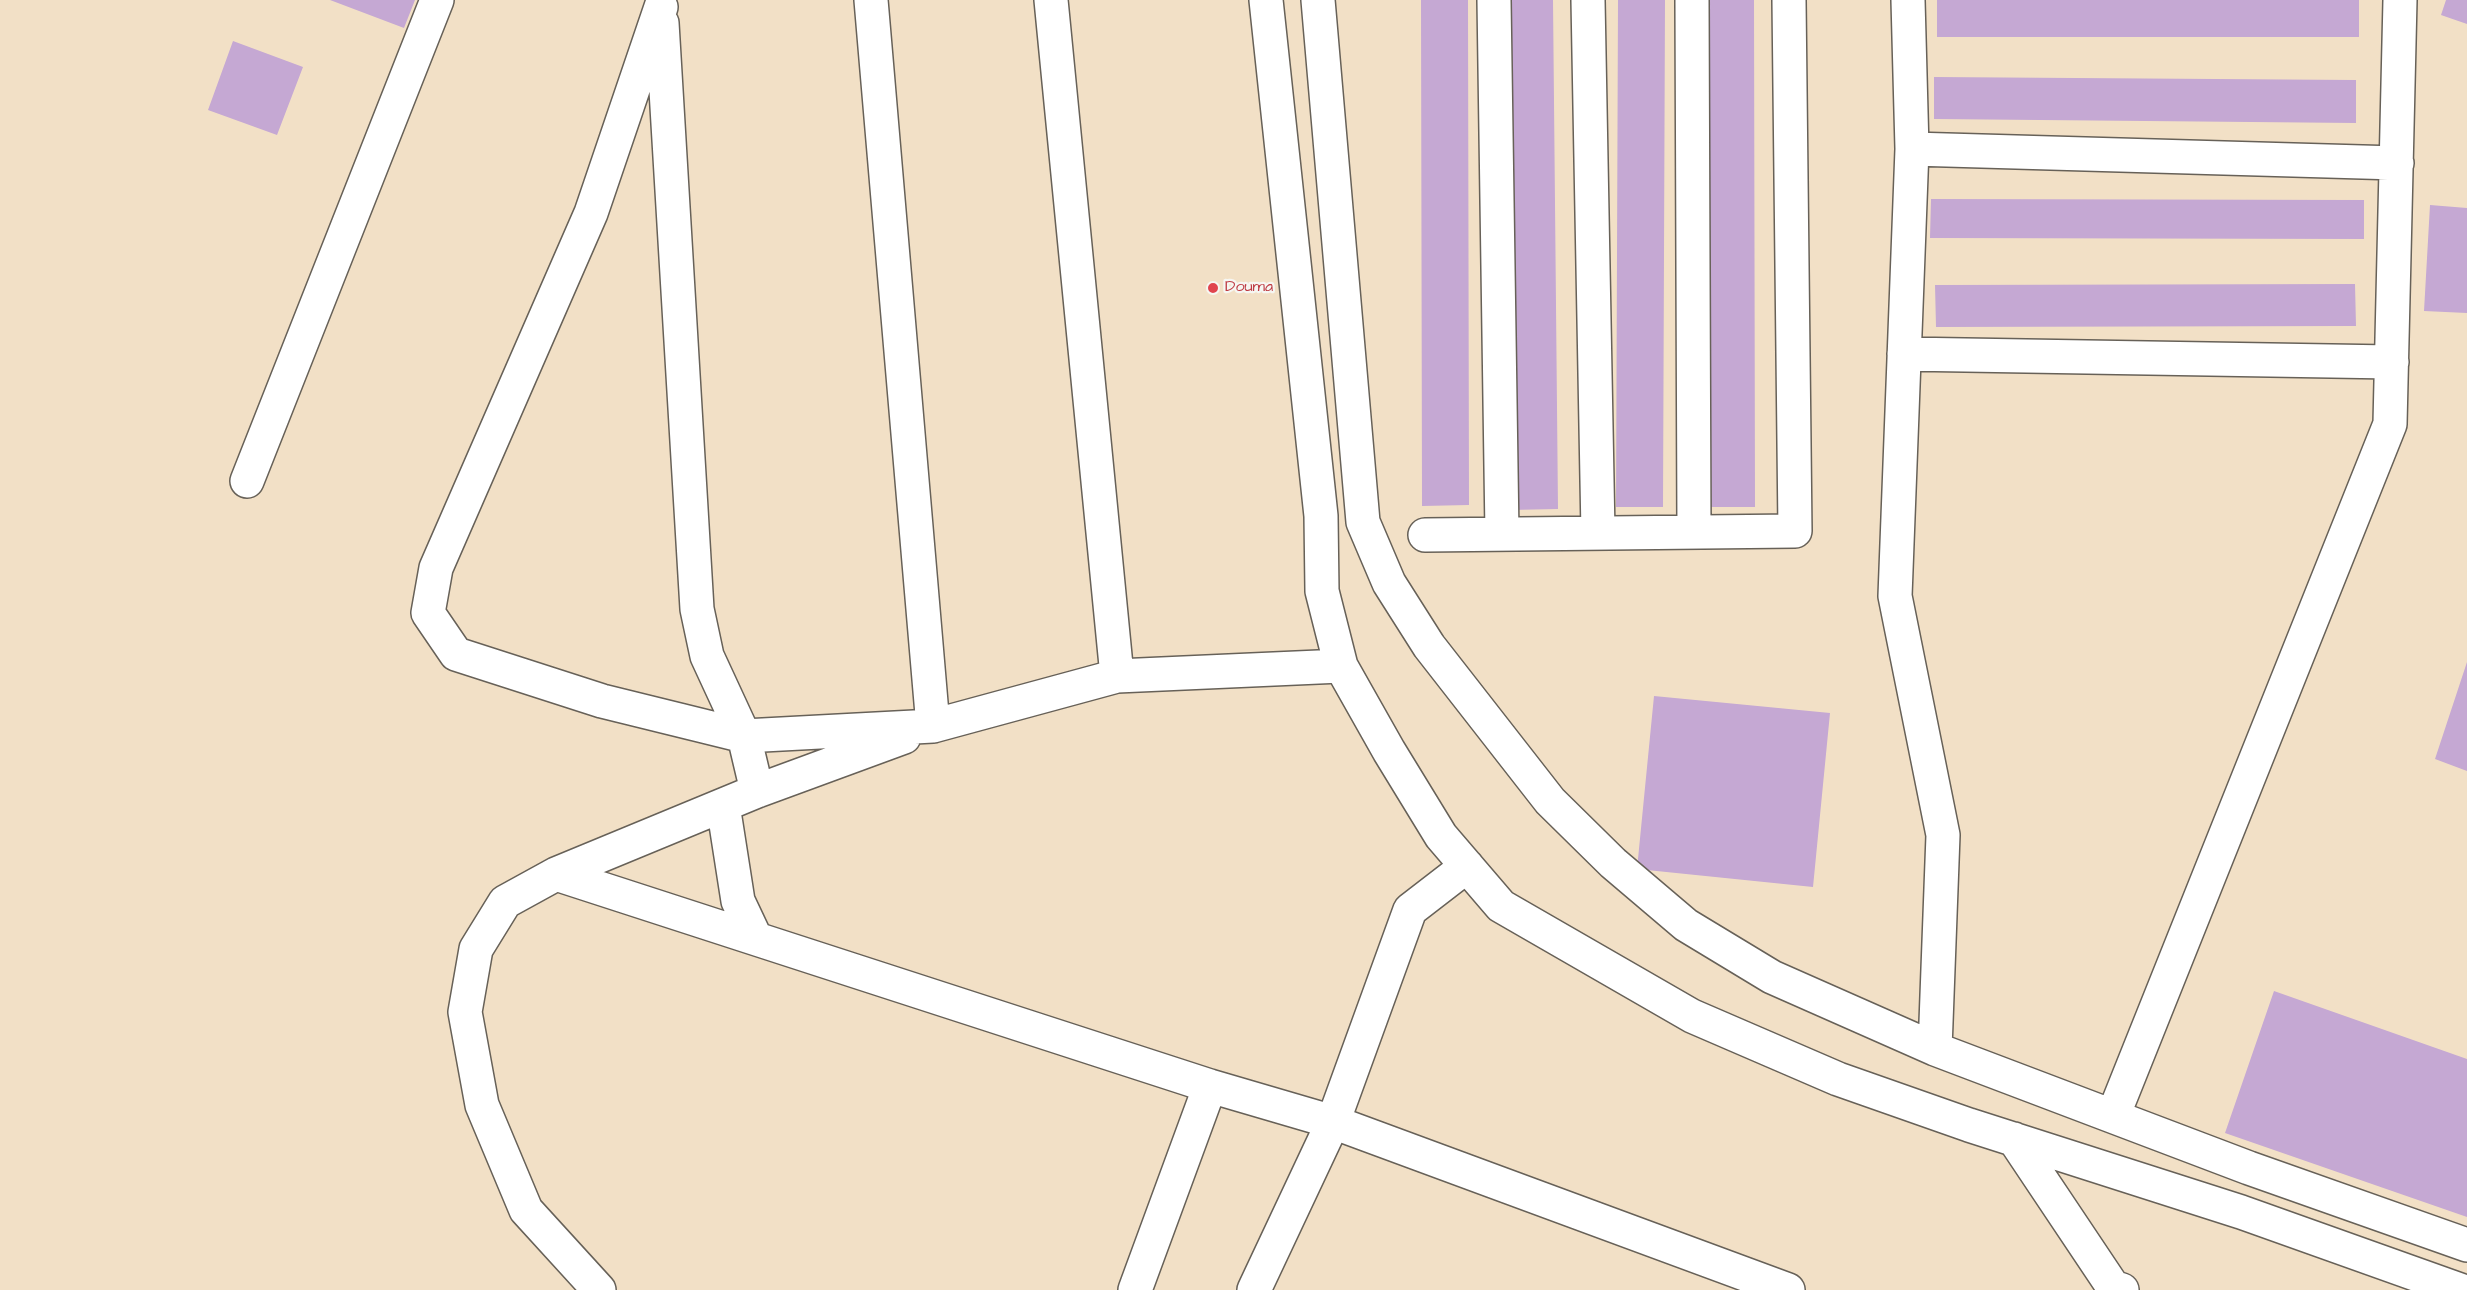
<!DOCTYPE html>
<html>
<head>
<meta charset="utf-8">
<style>
	body { margin:0 }
	canvas { display:block; background:#f2e0c6 }
</style>
</head>
<body>
<canvas width="2467" height="1290"></canvas>
<script>
const context = document.querySelector('canvas').getContext('2d');
context.lineJoin = 'round';
function fillPath(path, color) {
  context.fillStyle = color;
  context.fill(path, 'evenodd');
}
function shape(rows) {
  const path = new Path2D();
  for (const r of rows) {
    path.moveTo(r[0], r[1]);
    for (let i = 2; i < r.length; i += 2) path.lineTo(r[i], r[i + 1]);
  }
  return path;
}
function stroke(path, color, width, dash) {
  context.strokeStyle = color;
  context.lineWidth = width;
  context.lineCap = dash ? 'butt' : 'round';
  context.setLineDash(dash || []);
  context.stroke(path);
}
function drawText(font, color, halo, rows, align = 'center') {
  context.font = font + ' "Architects Daughter",sans-serif';
  context.lineWidth = 4.5;
  context.setLineDash([]);
  context.textBaseline = 'middle';
  context.strokeStyle = halo;
  context.fillStyle = color;
  for (const [text, x, y, turn = 0] of rows) {
    context.save();
    context.translate(x, y);
    context.rotate((+turn || 0) * Math.PI / 180);
    context.textAlign = isNaN(turn) ? turn : align;
    if (halo) context.strokeText(text, 0, 0);
    context.fillText(text, 0, 0);
    context.restore();
  }
}
const building = shape([
	[330,0,415,0,404,28],
	[1421,0,1468,0,1469,505,1422,506],
	[1506,0,1553,0,1558,509,1510,510],
	[1618,0,1665,0,1663,507,1616,507],
	[1700,0,1754,0,1755,507,1701,507],
	[1937,0,2359,0,2359,37,1937,37],
	[2446,0,2467,0,2467,24,2441,15],
	[233,41,303,67,277,135,208,110],
	[1934,77,2356,80,2356,123,1934,119],
	[1931,199,2364,200,2364,239,1930,238],
	[2430,205,2467,208,2467,313,2424,311],
	[2355,284,2356,326,1936,327,1935,285],
	[2467,662,2467,771,2435,759],
	[1654,696,1830,713,1813,887,1637,869],
	[2274,991,2467,1059,2467,1217,2225,1133]
]);
const minor = shape([
	[871,0,933,726,1117,676,1341,666],
	[1051,0,1117,676],
	[1266,0,1321,516,1322,591,1341,666,1389,751,1441,836,1501,906,1692,1016,1838,1079,1969,1125,2241,1212,2460,1290],
	[1318,0,1363,522,1389,583,1429,646,1550,801,1613,863,1686,925,1772,977,1935,1049,2249,1168,2467,1245],
	[1494,0,1502,534],
	[1588,0,1598,533],
	[1692,0,1694,532],
	[1908,0,1912,149,1895,596,1943,835,1935,1049],
	[661,7,591,213,436,568,428,613,456,654,602,701,744,736,933,726],
	[662,23,697,609,707,656,744,736,757,791],
	[1912,149,2397,163],
	[1904,354,2392,362],
	[247,481,437,0],
	[1425,535,1795,531,1789,0],
	[723,805,738,901,755,937],
	[556,874,1210,1086,1333,1122,1788,1290],
	[2113,1116,2390,424,2400,0],
	[2014,1139,2113,1287,2122,1290],
	[599,1290,526,1210,482,1105,465,1012,476,949,505,902,556,874,757,791,904,737],
	[1135,1290,1210,1086],
	[1254,1290,1333,1122,1410,910,1467,866]
]);
const markers = [
	[1213,288,6,"#e0444e"]
];
const healthNames = [
	["Douma",1225,288]
];
fillPath(building, '#c5a8d3');
stroke(minor, '#676158', 36);
stroke(minor, '#fff', 33);
for (const [x, y, r, color] of markers) {
  const dot = new Path2D();
  dot.arc(x, y, r, 0, 2 * Math.PI);
  context.fillStyle = color;
  context.fill(dot);
  stroke(dot, '#f6f6f2', 2);
}
drawText('16px', '#be3a42', '#f6f6f2', healthNames, 'left');
</script>
</body>
</html>
